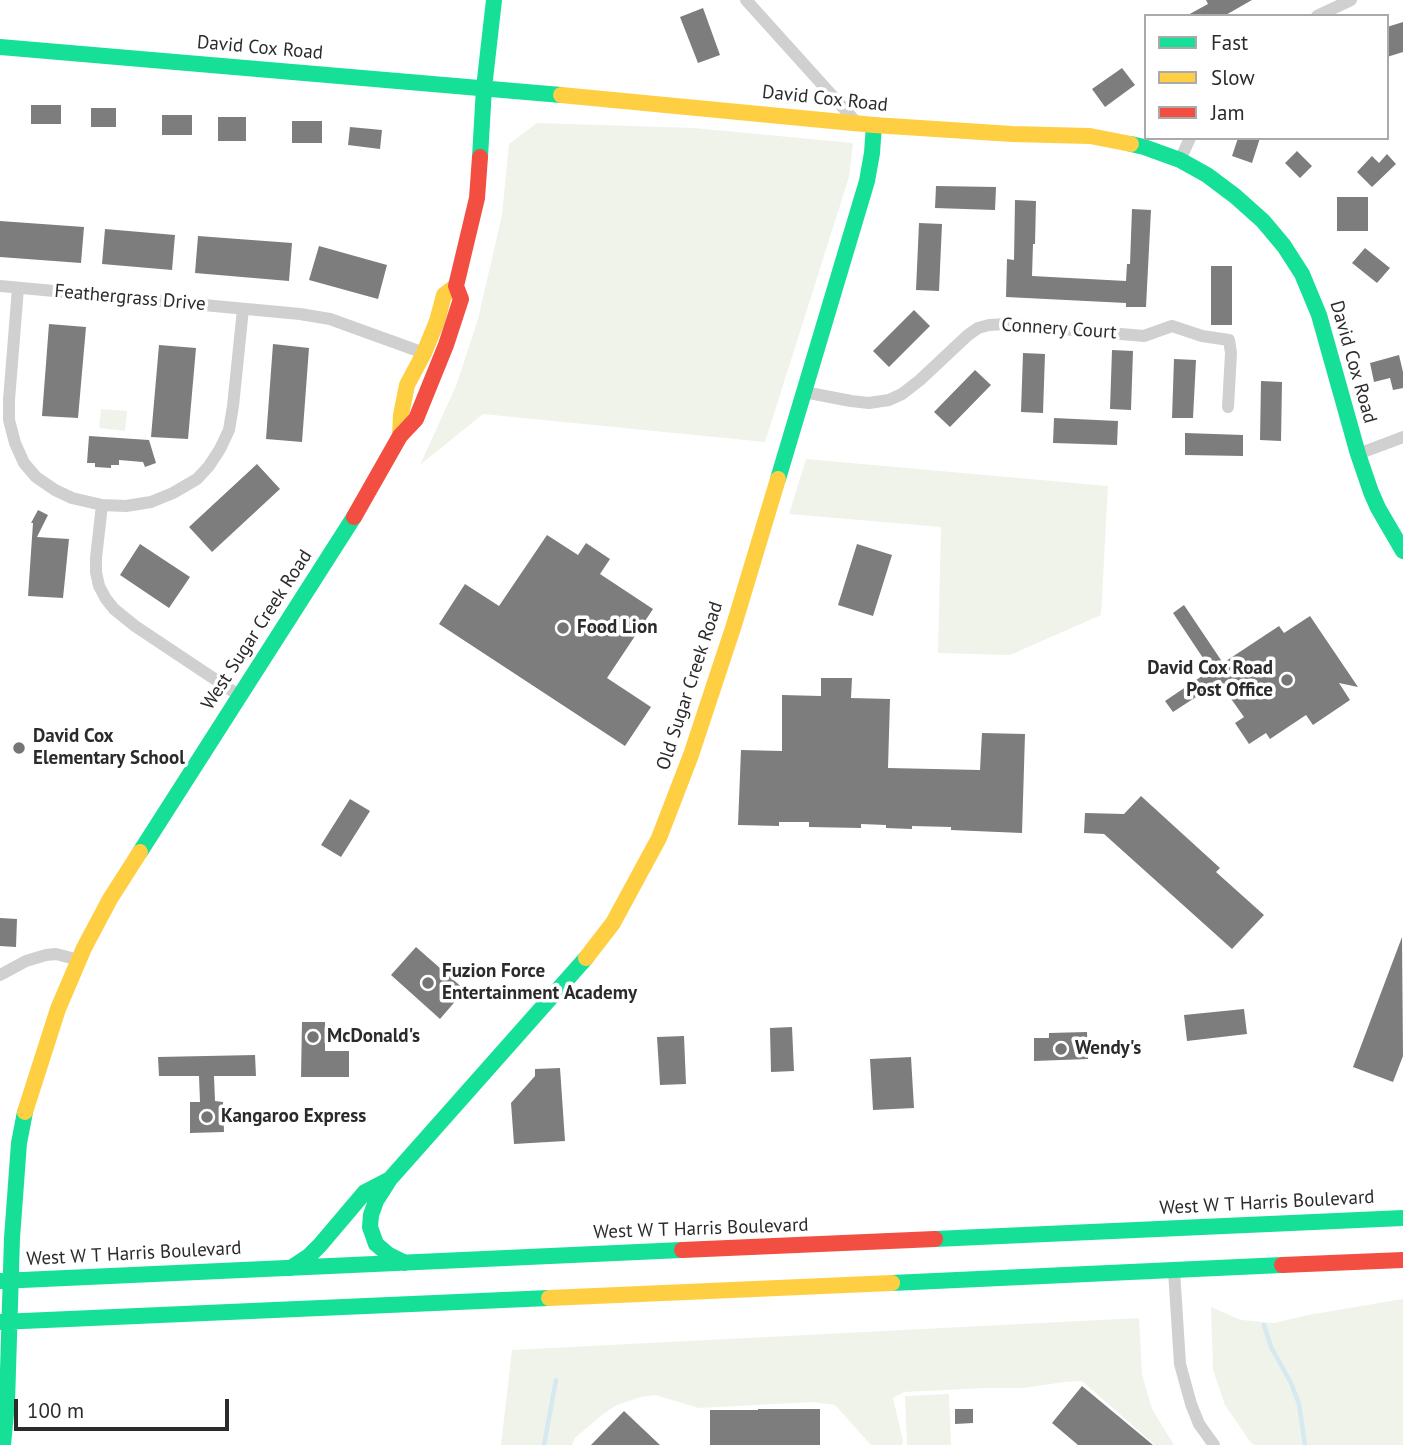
<!DOCTYPE html>
<html>
<head>
<meta charset="utf-8">
<style>
	body { margin:0 }
	#map { position:relative; width:1403px; height:1445px; overflow:hidden; background:#fff; font-family:"PT Sans",sans-serif }
	canvas { display:block }
	.legend { position:absolute; left:1144px; top:14px; width:245px; height:126px; box-sizing:border-box; background:#fff; border:2px solid #aaa; margin:0; padding:9px 12px; list-style:none; font-size:21px; color:#2b2b2b }
	.legend li { display:flex; align-items:center; gap:14px; height:35px }
	.legend b { width:35px; border:2px solid #aaa }
	.scale { position:absolute; left:14px; top:1399px; width:215px; height:32px; box-sizing:border-box; border:4px solid #2b2b2b; border-top:0; padding-left:9px; font-size:21px; line-height:24px; white-space:nowrap; color:#2b2b2b; -webkit-text-stroke:5px #fff; paint-order:stroke }
</style>
</head>
<body>
<div id="map">
<canvas width="1403" height="1445"></canvas>
<ul class="legend">
<li><b style="height:9px;background:#16e098"></b>Fast</li>
<li><b style="height:9px;background:#ffcf43"></b>Slow</li>
<li><b style="height:9px;background:#f24e42"></b>Jam</li>
</ul>
<div class="scale">100 m</div>
</div>
<script>
const context = document.querySelector('canvas').getContext('2d');
context.lineJoin = 'round';
function fillPath(path, color) {
  context.fillStyle = color;
  context.fill(path, 'evenodd');
}
function shape(rows) {
  const path = new Path2D();
  for (const r of rows) {
    path.moveTo(r[0], r[1]);
    for (let i = 2; i < r.length; i += 2) path.lineTo(r[i], r[i + 1]);
  }
  return path;
}
function stroke(path, color, width, dash) {
  context.strokeStyle = color;
  context.lineWidth = width;
  context.lineCap = dash ? 'butt' : 'round';
  context.setLineDash(dash || []);
  context.stroke(path);
}
function drawText(font, color, halo, rows, align = 'center') {
  context.font = font + ' "PT Sans",sans-serif';
  context.lineWidth = 7;
  context.setLineDash([]);
  context.textBaseline = 'middle';
  context.strokeStyle = halo;
  context.fillStyle = color;
  for (const [text, x, y, turn = 0] of rows) {
    context.save();
    context.translate(x, y);
    context.rotate((+turn || 0) * Math.PI / 180);
    context.textAlign = isNaN(turn) ? turn : align;
    if (halo) context.strokeText(text, 0, 0);
    context.fillText(text, 0, 0);
    context.restore();
  }
}
const green = shape([
	[537,123,694,128,853,143,849,177,765,442,483,414,420,465,456,386,478,319,502,215,509,144],
	[101,409,127,411,125,431,99,428],
	[806,459,1108,486,1101,615,1010,655,938,653,941,527,789,514],
	[1403,1299,1403,1445,1254,1445,1251,1443,1225,1405,1213,1370,1211,1307,1241,1320,1274,1323,1308,1315],
	[1139,1318,1142,1374,1152,1409,1174,1445,1155,1445,1082,1381,1064,1382,1024,1388,986,1388,904,1392,893,1398,903,1441,902,1445,871,1445,835,1405,812,1402,699,1408,655,1395,641,1397,617,1405,603,1414,575,1438,572,1445,501,1445,512,1350],
	[949,1394,951,1445,907,1445,905,1396]
]);
const stream = shape([
	[1264,1325,1271,1347,1291,1383,1299,1404,1305,1445],
	[544,1445,556,1380]
]);
const building = shape([
	[1206,0,1252,0,1224,16,1186,16,1208,4],
	[703,8,720,55,698,63,680,17],
	[1403,22,1403,52,1387,57,1387,27],
	[1122,68,1135,85,1105,107,1092,89],
	[31,105,61,105,61,124,31,124],
	[91,108,116,108,116,127,91,127],
	[162,115,192,115,192,135,162,135],
	[218,117,246,117,246,141,218,141],
	[292,121,322,121,322,143,292,143],
	[350,127,382,130,380,149,348,145],
	[1238,138,1260,138,1252,163,1232,156],
	[1297,151,1312,166,1300,178,1285,163],
	[1387,154,1396,164,1372,187,1357,172,1372,156,1379,163],
	[936,186,996,187,995,210,935,208],
	[1337,197,1368,197,1368,231,1337,231],
	[1015,200,1036,201,1035,244,1033,244,1032,276,1126,281,1127,264,1130,264,1132,209,1151,210,1146,307,1126,307,1126,303,1006,297,1007,259,1014,260],
	[0,221,84,227,81,263,0,257],
	[919,223,942,224,939,291,916,290],
	[105,229,175,235,172,270,102,264],
	[198,236,292,243,289,281,195,273],
	[319,246,387,265,378,299,309,280],
	[1365,248,1390,268,1377,283,1352,263],
	[1211,266,1232,266,1232,325,1211,325],
	[914,310,930,326,889,367,873,351],
	[49,324,86,327,78,418,42,416],
	[273,344,309,348,302,442,266,439],
	[159,345,196,348,188,439,151,437],
	[1112,350,1133,351,1131,410,1110,409],
	[1023,353,1045,354,1043,413,1021,412],
	[1399,355,1403,372,1403,388,1393,390,1390,378,1374,382,1370,363],
	[1174,359,1196,360,1193,418,1172,418],
	[975,370,991,385,950,427,934,412],
	[1261,381,1282,382,1281,441,1260,440],
	[1054,418,1118,421,1117,445,1053,443],
	[1185,433,1243,435,1243,456,1185,455],
	[89,436,149,440,156,463,145,467,143,462,119,460,119,465,111,465,111,468,95,467,95,463,87,463],
	[257,464,280,489,212,552,189,527],
	[38,510,48,515,37,537,69,539,63,598,28,596,33,523,31,523],
	[547,535,578,555,586,543,610,559,600,574,653,609,607,678,651,707,625,746,439,624,465,584,499,606],
	[140,544,190,577,169,608,120,575],
	[857,544,892,555,873,616,838,605],
	[1184,605,1223,663,1279,626,1284,633,1310,616,1358,687,1339,683,1350,700,1313,725,1306,715,1270,739,1266,733,1249,744,1235,723,1244,717,1219,682,1173,712,1165,701,1211,670,1173,613],
	[821,678,852,678,851,698,890,699,888,768,980,770,982,733,1025,734,1022,833,951,830,951,827,912,826,912,829,886,828,886,825,861,824,861,828,809,827,809,822,779,822,779,826,738,825,741,750,782,751,782,695,821,696],
	[1141,796,1220,868,1216,872,1264,915,1232,949,1104,834,1084,833,1085,813,1124,814],
	[350,799,370,811,341,857,321,845],
	[0,918,17,919,16,947,0,946],
	[1402,937,1403,1056,1393,1082,1353,1067],
	[416,947,465,990,440,1019,391,975],
	[1244,1009,1247,1034,1187,1041,1184,1015],
	[302,1022,325,1022,325,1051,349,1051,349,1077,301,1077],
	[792,1027,794,1071,771,1072,770,1028],
	[1087,1032,1088,1059,1034,1061,1034,1038,1049,1038,1049,1033],
	[684,1036,686,1084,660,1085,657,1037],
	[255,1055,256,1076,214,1076,215,1101,223,1102,224,1132,190,1133,190,1102,200,1102,199,1076,159,1076,158,1057],
	[911,1057,914,1108,873,1110,870,1059],
	[560,1068,565,1141,514,1144,511,1103,535,1076,535,1069],
	[1082,1386,1153,1445,1078,1445,1052,1423],
	[758,1409,820,1409,820,1445,710,1445,710,1410,758,1410],
	[955,1409,973,1409,973,1423,955,1424],
	[624,1411,660,1445,591,1445]
]);
const street = shape([
	[746,0,857,123],
	[1317,16,1351,0],
	[1180,160,1190,138],
	[0,286,300,314,330,319,424,353],
	[18,288,9,400,9,420,15,443,24,463,36,477,55,490,72,498,102,505,126,506,151,502,173,493,197,479,209,466,220,449,229,430,233,406,243,309],
	[804,392,851,401,869,403,889,400,902,394,920,380,968,335,978,328,989,325,1005,324,1144,336,1172,326,1202,336,1229,340,1231,353,1228,407],
	[1358,454,1403,437],
	[102,505,96,558,96,572,99,586,106,599,114,609,135,626,240,696],
	[0,975,26,961,46,955,56,954,79,960],
	[1174,1271,1180,1364,1191,1404,1199,1424,1214,1445]
]);
const fast = shape([
	[0,47,561,95],
	[1131,144,1144,147,1180,160,1207,175,1235,196,1263,221,1284,246,1302,274,1319,315,1358,454,1371,492,1378,508,1403,551],
	[480,157,484,88,494,0],
	[778,479,867,181,872,153,874,125],
	[140,852,354,517],
	[935,1239,1403,1218],
	[405,1263,389,1255,376,1244,370,1227,371,1215,376,1201,390,1179,586,958],
	[291,1268,309,1256,320,1245,365,1192,390,1179],
	[0,1281,682,1250],
	[892,1283,1282,1265],
	[0,1322,549,1298],
	[3,1445,7,1403,12,1238,19,1143,25,1112]
]);
const slow = shape([
	[561,95,874,125,1012,134,1090,136,1131,144],
	[400,436,401,415,407,385,424,353,437,321,444,295,456,286],
	[586,958,613,923,659,838,691,755,734,625,778,479],
	[25,1112,58,1009,84,948,110,899,140,852],
	[549,1298,892,1283]
]);
const jam = shape([
	[354,517,400,436,416,419,446,345,461,299,456,286,477,198,480,157],
	[682,1250,935,1239],
	[1282,1265,1403,1260]
]);
const markers = [
	[563,628,7,"#757575"],
	[1287,680,7,"#757575"],
	[19,748,7,"#757575"],
	[428,983,7,"#757575"],
	[313,1037,7,"#757575"],
	[1061,1049,7,"#757575"],
	[207,1117,7,"#757575"]
];
const streetNames = [
	["David Cox Road",260,48,5],
	["David Cox Road",825,99,6],
	["Feathergrass Drive",130,298,5],
	["Connery Court",1059,329,4],
	["David Cox Road",1353,362,74],
	["West Sugar Creek Road",257,630,-57],
	["Old Sugar Creek Road",690,686,-72],
	["West W T Harris Boulevard",1267,1203,-3],
	["West W T Harris Boulevard",701,1229,-2],
	["West W T Harris Boulevard",134,1254,-3]
];
const poiNames = [
	["Food Lion",577,628],
	["David Cox Road",1273,669,"right"],
	["Post Office",1273,691,"right"],
	["David Cox",33,737],
	["Elementary School",33,759],
	["Fuzion Force",442,972],
	["Entertainment Academy",442,994],
	["McDonald's",327,1037],
	["Wendy's",1075,1049],
	["Kangaroo Express",221,1117]
];
fillPath(green, '#f0f3ea');
stroke(stream, '#d6e8f0', 4.5);
fillPath(building, '#7d7d7d');
stroke(street, '#d0d0d0', 12);
stroke(fast, '#16e098', 16);
stroke(slow, '#ffcf43', 16);
stroke(jam, '#f24e42', 16);
for (const [x, y, r, color] of markers) {
  const dot = new Path2D();
  dot.arc(x, y, r, 0, 2 * Math.PI);
  context.fillStyle = color;
  context.fill(dot);
  stroke(dot, '#fff', 2.5);
}
drawText('19px', '#2b2b2b', '#fff', streetNames);
drawText('bold 19px', '#2b2b2b', '#fff', poiNames, 'left');
</script>
</body>
</html>
